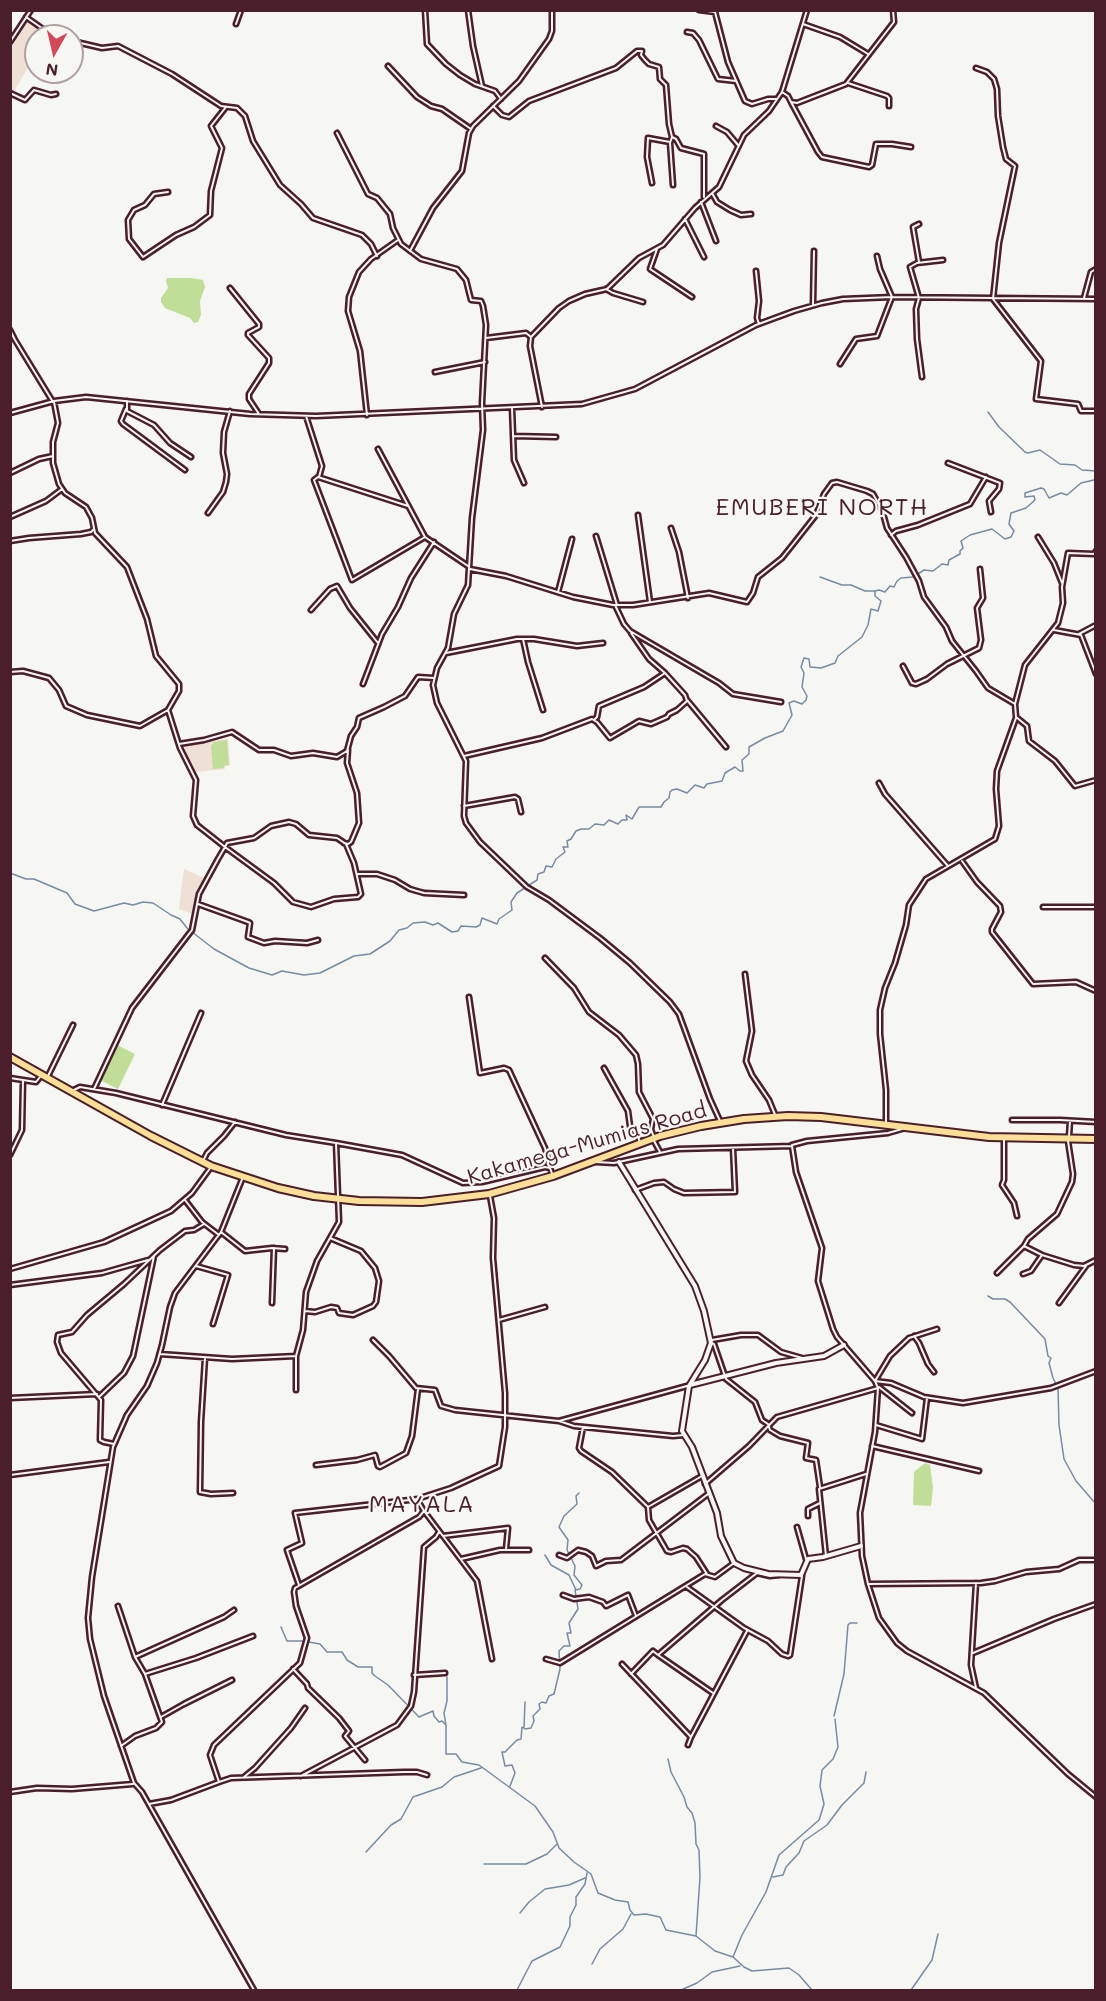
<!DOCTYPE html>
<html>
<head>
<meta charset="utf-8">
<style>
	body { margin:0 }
	#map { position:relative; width:1106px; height:2001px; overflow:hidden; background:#f6f6f2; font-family:Mali,sans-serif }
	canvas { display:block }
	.frame { position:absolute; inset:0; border:12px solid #4a1f2b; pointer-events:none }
	.north { position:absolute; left:24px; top:24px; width:60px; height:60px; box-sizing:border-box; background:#f6f6f2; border:2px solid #b1a0a2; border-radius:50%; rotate:188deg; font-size:16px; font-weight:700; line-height:24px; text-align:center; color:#4a1f2b }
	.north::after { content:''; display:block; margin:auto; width:21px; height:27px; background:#d1495b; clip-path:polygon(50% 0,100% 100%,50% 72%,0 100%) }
</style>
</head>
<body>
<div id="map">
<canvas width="1106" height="2001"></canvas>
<div class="frame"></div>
<div class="north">N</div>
</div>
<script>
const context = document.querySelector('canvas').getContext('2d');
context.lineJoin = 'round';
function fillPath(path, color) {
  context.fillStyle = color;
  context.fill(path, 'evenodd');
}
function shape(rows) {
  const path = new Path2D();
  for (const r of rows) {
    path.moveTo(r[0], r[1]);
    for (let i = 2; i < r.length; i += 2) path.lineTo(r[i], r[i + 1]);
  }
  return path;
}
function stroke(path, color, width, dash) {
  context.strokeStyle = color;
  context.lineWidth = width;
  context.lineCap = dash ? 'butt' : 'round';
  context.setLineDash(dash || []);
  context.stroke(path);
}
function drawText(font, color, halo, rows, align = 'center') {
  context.font = font + ' Mali,sans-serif';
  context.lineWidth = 4.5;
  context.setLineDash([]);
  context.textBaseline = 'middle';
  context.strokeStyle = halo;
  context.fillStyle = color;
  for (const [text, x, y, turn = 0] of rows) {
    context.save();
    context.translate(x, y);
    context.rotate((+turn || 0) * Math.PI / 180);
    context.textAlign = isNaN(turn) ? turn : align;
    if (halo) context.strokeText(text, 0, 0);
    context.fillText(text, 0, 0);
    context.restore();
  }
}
const built = shape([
	[28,21,50,36,36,36,36,60,33,59,13,93,11,92,11,48],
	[228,739,230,765,225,766,225,769,195,772,180,745],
	[184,869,206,879,198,895,195,915,179,909]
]);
const green = shape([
	[167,278,191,278,203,280,205,287,200,301,201,315,198,322,194,323,190,318,165,308,161,302,161,298,168,288,166,281],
	[227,740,229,765,224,766,224,768,213,769,211,746,214,742],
	[117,1045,135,1054,118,1089,100,1080],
	[925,1463,930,1465,933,1488,931,1506,913,1505,914,1472]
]);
const stream = shape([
	[981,10,985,10],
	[988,412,999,427,1025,452,1028,453,1040,450,1060,464,1075,465,1082,470,1096,471],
	[820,577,842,585,851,585,865,591,875,591],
	[10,873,26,879,34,879,67,893,75,904,94,911,124,903,133,905,143,902,153,903,171,915,180,919,187,928,214,949,249,968,272,975,282,971,304,975,320,973,354,956,370,954,390,941,399,930,407,928,413,923,425,922,433,925,438,923,452,932,458,931,461,926,476,927,480,925,482,918,497,924,499,919,512,910,511,902,517,893,537,880,538,874,544,872,546,866,552,867,556,859,565,852,563,847,568,847,567,841,571,839,576,831,581,829,589,829,595,824,604,825,609,820,618,824,622,820,627,820,626,815,632,819,639,807,661,807,664,802,669,798,670,792,672,790,677,789,687,793,695,785,704,788,707,784,722,781,725,773,735,767,740,771,743,771,742,760,749,754,749,747,765,738,783,731,792,715,789,703,794,701,802,704,806,700,807,696,802,687,804,673,801,667,804,658,809,659,810,667,821,668,835,663,838,656,862,637,868,625,871,609,878,611,881,601,875,596,875,591,879,590,885,592,890,586,894,587,897,581,901,578,913,577,924,570,933,571,942,564,948,565,949,560,960,554,960,551,963,548,961,541,970,535,992,529,1005,539,1011,537,1014,531,1009,524,1011,513,1026,508,1035,500,1034,496,1025,497,1025,493,1041,488,1044,489,1049,498,1061,493,1067,495,1081,483,1094,480,1096,477],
	[988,1296,993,1299,1005,1299,1010,1302,1045,1339,1048,1356,1051,1358,1049,1363,1053,1378,1056,1384],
	[1058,1387,1059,1425,1064,1459,1076,1481,1096,1504],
	[545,1555,551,1565,569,1575,576,1590],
	[281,1627,287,1641,305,1641],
	[309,1642,320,1644,327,1652,342,1652,347,1660,358,1667,372,1667,372,1673,375,1676,388,1685,419,1717,433,1711,434,1716,439,1722,442,1721,446,1725,446,1754,456,1754,462,1762,479,1765,535,1806,553,1832,559,1848,574,1862,591,1874,598,1893,615,1900,628,1902,630,1910,634,1915,646,1914,660,1917,666,1930,696,1936,715,1951,733,1957,744,1967,752,1971,789,1968,799,1975,812,1990],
	[834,1716,844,1674,848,1625,850,1623,857,1623],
	[446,1725,444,1713,447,1701,447,1677],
	[524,1728,525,1702],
	[668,1759,671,1772,684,1797,687,1807,692,1813,695,1823,696,1844,699,1850,700,1877,696,1936],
	[510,1786,515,1773,512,1765,505,1766,502,1752,505,1752,517,1740,521,1739,522,1727,525,1729,531,1728,534,1721,533,1716,540,1709,539,1704,542,1702,546,1703,549,1696,554,1694,560,1669,559,1651,564,1646,570,1646,567,1633,571,1633,569,1623,578,1609,575,1590,580,1589,582,1585,574,1575,575,1566,567,1550,568,1540,559,1527,564,1516,577,1504,576,1496,579,1493],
	[366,1852,391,1825,401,1819,413,1797,442,1787,454,1777,481,1768],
	[484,1864,526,1864,547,1854,557,1844],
	[773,1877,783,1875,786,1867,799,1853,804,1841,827,1825,842,1805,864,1783,866,1772],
	[520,1913,529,1902,545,1889,569,1885,585,1878],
	[733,1957,742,1935,766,1892,779,1855,819,1820,824,1804,820,1786,822,1770,833,1759,838,1747,835,1719],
	[592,1964,600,1949,623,1929,631,1914],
	[517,1990,532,1961,560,1947,570,1926,570,1917,576,1905,576,1897,585,1884,587,1873],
	[681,1990,697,1983,712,1972,740,1966],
	[911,1990,932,1960,938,1934]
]);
const minor = shape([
	[425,10,427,44,446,64,460,75,475,84,495,91,501,99],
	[468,10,473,46,482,86],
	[699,10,715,12,728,62,745,101,752,104,768,99,777,99],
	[26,17,53,36],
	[236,24,241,10],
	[803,24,840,37,868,54],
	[687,32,693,33,699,40,718,79,736,81],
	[72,41,102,48,118,46,172,74,221,106,237,108,245,116,253,141,280,185,301,204,313,218,362,235,371,244,377,256],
	[10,42,31,10],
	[388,66,417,97,431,106,442,109,471,129],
	[976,68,987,72,994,79,997,89,998,116,1003,147,1006,159,1015,166,999,243,993,299,1041,361,1036,399,1078,404,1081,411,1096,411],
	[848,83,887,96,889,98,889,106],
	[782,92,788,96,791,102,797,103,846,84,894,22,893,10],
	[10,93,25,100,34,90,51,95,56,94],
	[791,102,818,152,822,157,869,167,872,165,876,144,892,144,911,147],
	[493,106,502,115,509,117,529,101,616,68,637,51,642,51,641,55,645,60,649,64,659,67,660,79,666,85,669,124,672,137,676,139,681,148,704,154,704,197],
	[716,126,727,132,738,145],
	[337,133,368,194,377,198,390,214,393,228,401,244,421,259,457,269,466,280,471,300,481,301,483,306,486,325,482,403,483,430,472,518,468,585,454,614,448,648,437,668,433,685,437,703,466,761,464,816,466,823,480,842,527,887,549,900,600,938,630,963,670,1002,679,1014,710,1099,720,1121],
	[672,137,670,143,673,185],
	[652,183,647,157,648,138,670,142],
	[168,192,154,194,145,205,134,210,128,220,129,239,143,257,176,235,194,227,210,215,211,191,222,148,211,126,226,107],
	[712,193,717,202,730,210,741,215,751,214],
	[701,202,716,241],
	[685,219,704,257],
	[657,249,650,269,692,297],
	[410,251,433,208,462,171,469,133,473,126,519,81,549,39,552,31,552,10],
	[919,262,913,227,919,224],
	[756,271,759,301,757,318,759,324],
	[230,288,259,324,259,327,248,333,248,335,269,358,269,363,249,394,249,399,259,414],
	[606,289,613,293,643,302],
	[1084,298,1091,272,1096,269],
	[813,305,814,251],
	[10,330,15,340,53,402],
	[486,338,526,333,531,337],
	[840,364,856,339,877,336,892,297,880,269,877,256],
	[435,372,485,362],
	[922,377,917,339,916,309,919,298,910,267,917,263,943,260],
	[127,401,127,411,154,425,170,443,191,457],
	[542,407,530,346,531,337,559,308,569,301,585,294,607,289,639,258,663,245,695,208,719,187,744,135,769,111,782,92,807,10],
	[512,408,514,460,524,483],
	[126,409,121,421,123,424,185,470],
	[10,413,54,401,86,397,250,414,316,416,582,404,635,389,756,325,794,311,822,303,843,299,892,297,1096,299],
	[367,415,360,351,348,311,349,297,359,272,371,259,398,240],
	[306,416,322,466,319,477],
	[514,436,556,437],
	[378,449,425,537],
	[948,463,1000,483,999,489,989,501,991,512],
	[10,473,39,459,53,456],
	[408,506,318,477,314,480,352,580,425,537,468,566],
	[208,513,223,492,226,482,227,474,223,453,224,432,230,411],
	[638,515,650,602],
	[10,517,46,501,62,489],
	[671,528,679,552,688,598],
	[891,535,896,531,918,525,970,504,986,477],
	[596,536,617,605],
	[1038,537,1054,563,1062,583],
	[10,541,29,538,81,534,91,532,94,529],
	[470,569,506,576,573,597,613,605,633,605,709,593,747,602,753,593,758,577,782,558,794,543,816,515,824,494,832,483,837,482,867,491,873,494,882,510,887,528,906,557,919,581,924,597,946,627,952,641,976,671,988,688,1015,704,1016,717,1027,726,1029,741,1055,761,1075,786,1096,780],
	[558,592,572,539],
	[615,605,624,624,630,631,719,683,733,694,781,702],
	[311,610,330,589,337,586,350,608,378,643],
	[1054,630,1081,635,1096,674],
	[1079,634,1096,625],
	[523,639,528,662,543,710],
	[446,653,517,639,534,639,577,646,603,643],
	[903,666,912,683,916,684,927,679,947,664,979,648,981,640,977,608,983,598,980,569],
	[10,672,23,671,49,678,59,690,66,706,87,715,140,726,168,710,179,691,179,684,156,656,147,619,127,567,95,533,92,518,86,507,65,493,59,484,53,463,53,442,58,423,54,402],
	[363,684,382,634,398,607,411,578,434,542],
	[687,700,726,747],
	[1015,704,1025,665,1058,623,1063,603,1062,587,1068,553,1094,554,1096,551],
	[594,720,597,717,599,706,644,687,665,673,649,659,631,633],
	[179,744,204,740,232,732,259,750,274,750,291,756,313,753,337,757,347,751,351,736,357,727,359,718,384,707,405,696,418,677,434,678],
	[464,756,542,738,592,719,597,722,610,738,639,721,651,724,667,717,669,714,677,710,687,701,685,695,665,673],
	[879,783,885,794,948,866],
	[464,806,515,797,518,799,521,812],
	[344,843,348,844,351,842,359,823,357,793,347,763,348,750],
	[962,861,977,882,1000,906,1001,912,992,929,992,932,1033,984,1076,982,1096,991],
	[358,874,377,874,395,880,410,889,424,893,464,895],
	[198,904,248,922,250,923,248,937,264,943,275,941,307,943,318,940],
	[1043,907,1096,907],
	[545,958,574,988,589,1012,619,1035,636,1055,638,1064,639,1092,653,1119,651,1129,654,1138],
	[745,974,752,1031,746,1061,752,1075,769,1100,776,1117],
	[469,997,480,1073,504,1068,509,1070,545,1148,550,1168],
	[604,1068,628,1111,630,1126,638,1136,640,1143],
	[48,1076,73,1025],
	[10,1078,36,1082,40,1077],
	[94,1089,132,1008,192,930,199,894,218,859,225,847,227,843,254,838,271,826,289,822,296,824,309,835,337,838,346,844,354,863,361,894,358,897,334,899,311,907,293,902,274,883,225,847,197,825,193,816,196,780,180,748,168,710],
	[74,1090,80,1087,116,1093,286,1135,336,1143,339,1222,317,1261,306,1292,303,1330,296,1356,296,1390],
	[162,1105,201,1013],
	[1012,1120,1060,1120,1096,1122],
	[886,1122,886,1090,880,1034,880,1010,885,988,895,963,906,925,909,905,926,879,995,839,999,826,996,789,997,771,1016,718],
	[1069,1136,1070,1121],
	[1004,1138,1004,1180,1002,1185,1014,1203,1017,1216],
	[653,1139,660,1152],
	[1068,1141,1073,1174,1072,1182,1057,1214,1028,1239,1024,1246,1042,1255,1074,1265,1084,1266,1096,1260],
	[336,1143,402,1155,463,1183,482,1182,545,1167,550,1168,553,1176],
	[792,1145,807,1141,888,1133,902,1129],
	[10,1155,22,1130,23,1081],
	[203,1161,207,1153,224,1136,235,1122],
	[596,1162,614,1163,678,1149,792,1146,796,1172,822,1248,818,1281,833,1329,837,1337,875,1381,878,1388,875,1432,860,1513,862,1556,868,1584,879,1618,897,1643,907,1651,984,1693,1068,1774,1096,1797],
	[243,1177,221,1232,175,1293,170,1307,162,1345,157,1363,147,1386,127,1415,113,1447,92,1577,88,1618,90,1639,104,1696,134,1783,142,1792,254,1990],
	[635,1190,654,1183,664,1182,674,1189,684,1193,735,1192,733,1148],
	[185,1200,202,1222,219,1235],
	[221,1232,245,1251,272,1248,285,1249],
	[196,1266,228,1275,213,1324],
	[10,1269,104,1242,171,1211,192,1193,211,1167],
	[997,1273,1024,1246],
	[1023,1274,1031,1271,1042,1255],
	[10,1285,102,1273,148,1260],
	[272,1303,274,1248],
	[1059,1303,1086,1266],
	[305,1311,315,1312,331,1307,337,1308,339,1313,353,1315,373,1306,376,1302,379,1281,375,1268,361,1251,330,1238],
	[499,1320,545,1307],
	[937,1329,909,1338,890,1356,875,1381,891,1383,924,1397,963,1403,1051,1388,1096,1371],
	[914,1336,919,1343,928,1364,934,1372],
	[373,1340,389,1356,416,1388,435,1390,441,1406,455,1410,559,1421,687,1386],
	[712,1340,741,1335,758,1335,781,1352,802,1358],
	[711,1343,714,1344,726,1379,755,1402,762,1420,768,1424,770,1430,780,1436,808,1443,806,1458,816,1460,820,1487],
	[160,1354,232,1359,296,1356],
	[205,1358,201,1422,200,1492,211,1494,233,1493],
	[879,1387,912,1413],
	[99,1397,124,1373,133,1356,154,1256],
	[10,1398,97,1394],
	[559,1421,574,1426,673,1436,684,1435],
	[876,1425,922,1439,927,1398],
	[583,1427,579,1448,581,1451,612,1472,648,1507,702,1476],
	[114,1444,104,1442,100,1440,101,1400,61,1353,57,1342,58,1335,72,1332,87,1315,124,1284,160,1250,185,1231,194,1230,204,1224],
	[872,1446,979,1471],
	[316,1465,357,1460,375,1455,378,1466,380,1467,406,1453,412,1436,418,1389],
	[10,1475,109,1462],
	[705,1484,749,1446,777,1417,878,1388],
	[648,1507,649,1520,667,1551,671,1552,683,1548,687,1549,696,1557,707,1574],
	[424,1511,477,1581,492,1659],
	[808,1516,808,1509,820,1503],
	[797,1527,806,1559],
	[443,1536,508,1528,506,1549],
	[559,1555,567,1558,578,1550,586,1552,592,1556,596,1566,606,1561,621,1560,708,1494],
	[826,1556,819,1489,866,1474],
	[461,1559,500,1550,529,1550],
	[868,1584,981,1583,995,1581,1026,1572,1059,1569,1079,1560,1096,1560],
	[299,1585,287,1550,302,1543,295,1513,418,1499],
	[687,1587,744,1628,768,1641,782,1654,788,1656,790,1655,802,1576],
	[563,1595,574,1599,589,1597,603,1602,606,1606,628,1595,636,1616],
	[118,1606,135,1657],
	[973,1653,1054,1619,1096,1604],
	[658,1655,713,1693],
	[546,1659,560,1663,705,1574,715,1577,734,1563],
	[622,1664,691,1737,688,1745],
	[293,1669,307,1684,308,1688,339,1718,349,1731,345,1736,365,1760],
	[145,1674,196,1658,253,1636],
	[631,1674,653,1651,658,1655,722,1600,757,1573,770,1576,779,1575],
	[414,1675,445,1673],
	[976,1688,971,1665,976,1583],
	[161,1717,184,1704,232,1680],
	[691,1737,747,1631],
	[121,1746,135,1736,156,1728,162,1722,145,1674,135,1657,224,1617,234,1610],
	[301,1776,397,1725,411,1706,414,1692,424,1547,436,1537,439,1532],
	[244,1777,255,1768,291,1728,305,1708],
	[219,1782,231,1778,404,1772,417,1772,427,1775],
	[10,1792,37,1788,72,1789,133,1784],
	[149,1804,171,1800,219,1782,210,1755,214,1745,300,1663,307,1638,296,1606,294,1592,295,1588,419,1517,424,1511,418,1501,420,1498,451,1488,499,1466,505,1427,505,1393,493,1258,494,1218,490,1196]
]);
const tertiary = shape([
	[619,1162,695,1286,704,1311,711,1343,705,1360,689,1386,682,1431,692,1447,717,1513,721,1536,734,1563,744,1568,768,1574,801,1575,808,1559,823,1557,861,1546],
	[690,1385,776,1363,824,1356,844,1345]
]);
const trunk = shape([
	[10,1057,151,1136,211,1166,278,1188,314,1196,359,1201,422,1202,489,1194,553,1176,660,1136,701,1126,744,1119,788,1116,821,1117,989,1137,1096,1139]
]);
const streetNames = [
	["Kakamega-Mumias Road",587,1144,-16]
];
const quarterNames = [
	["EMUBERI NORTH",822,508],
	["MAYALA",422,1505]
];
fillPath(built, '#eee0d4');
fillPath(green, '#c0de97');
stroke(stream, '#778ba5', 1.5);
stroke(minor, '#4a1f2b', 7);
stroke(tertiary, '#4a1f2b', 8);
stroke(trunk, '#4a1f2b', 10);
stroke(minor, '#f6f6f2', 2);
stroke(tertiary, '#f6f6f2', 4);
stroke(trunk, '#fbdf96', 6);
drawText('21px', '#4a1f2b', '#f6f6f2', streetNames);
context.letterSpacing = '1.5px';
drawText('24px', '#4a1f2b', '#f6f6f2', quarterNames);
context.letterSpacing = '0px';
</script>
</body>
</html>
